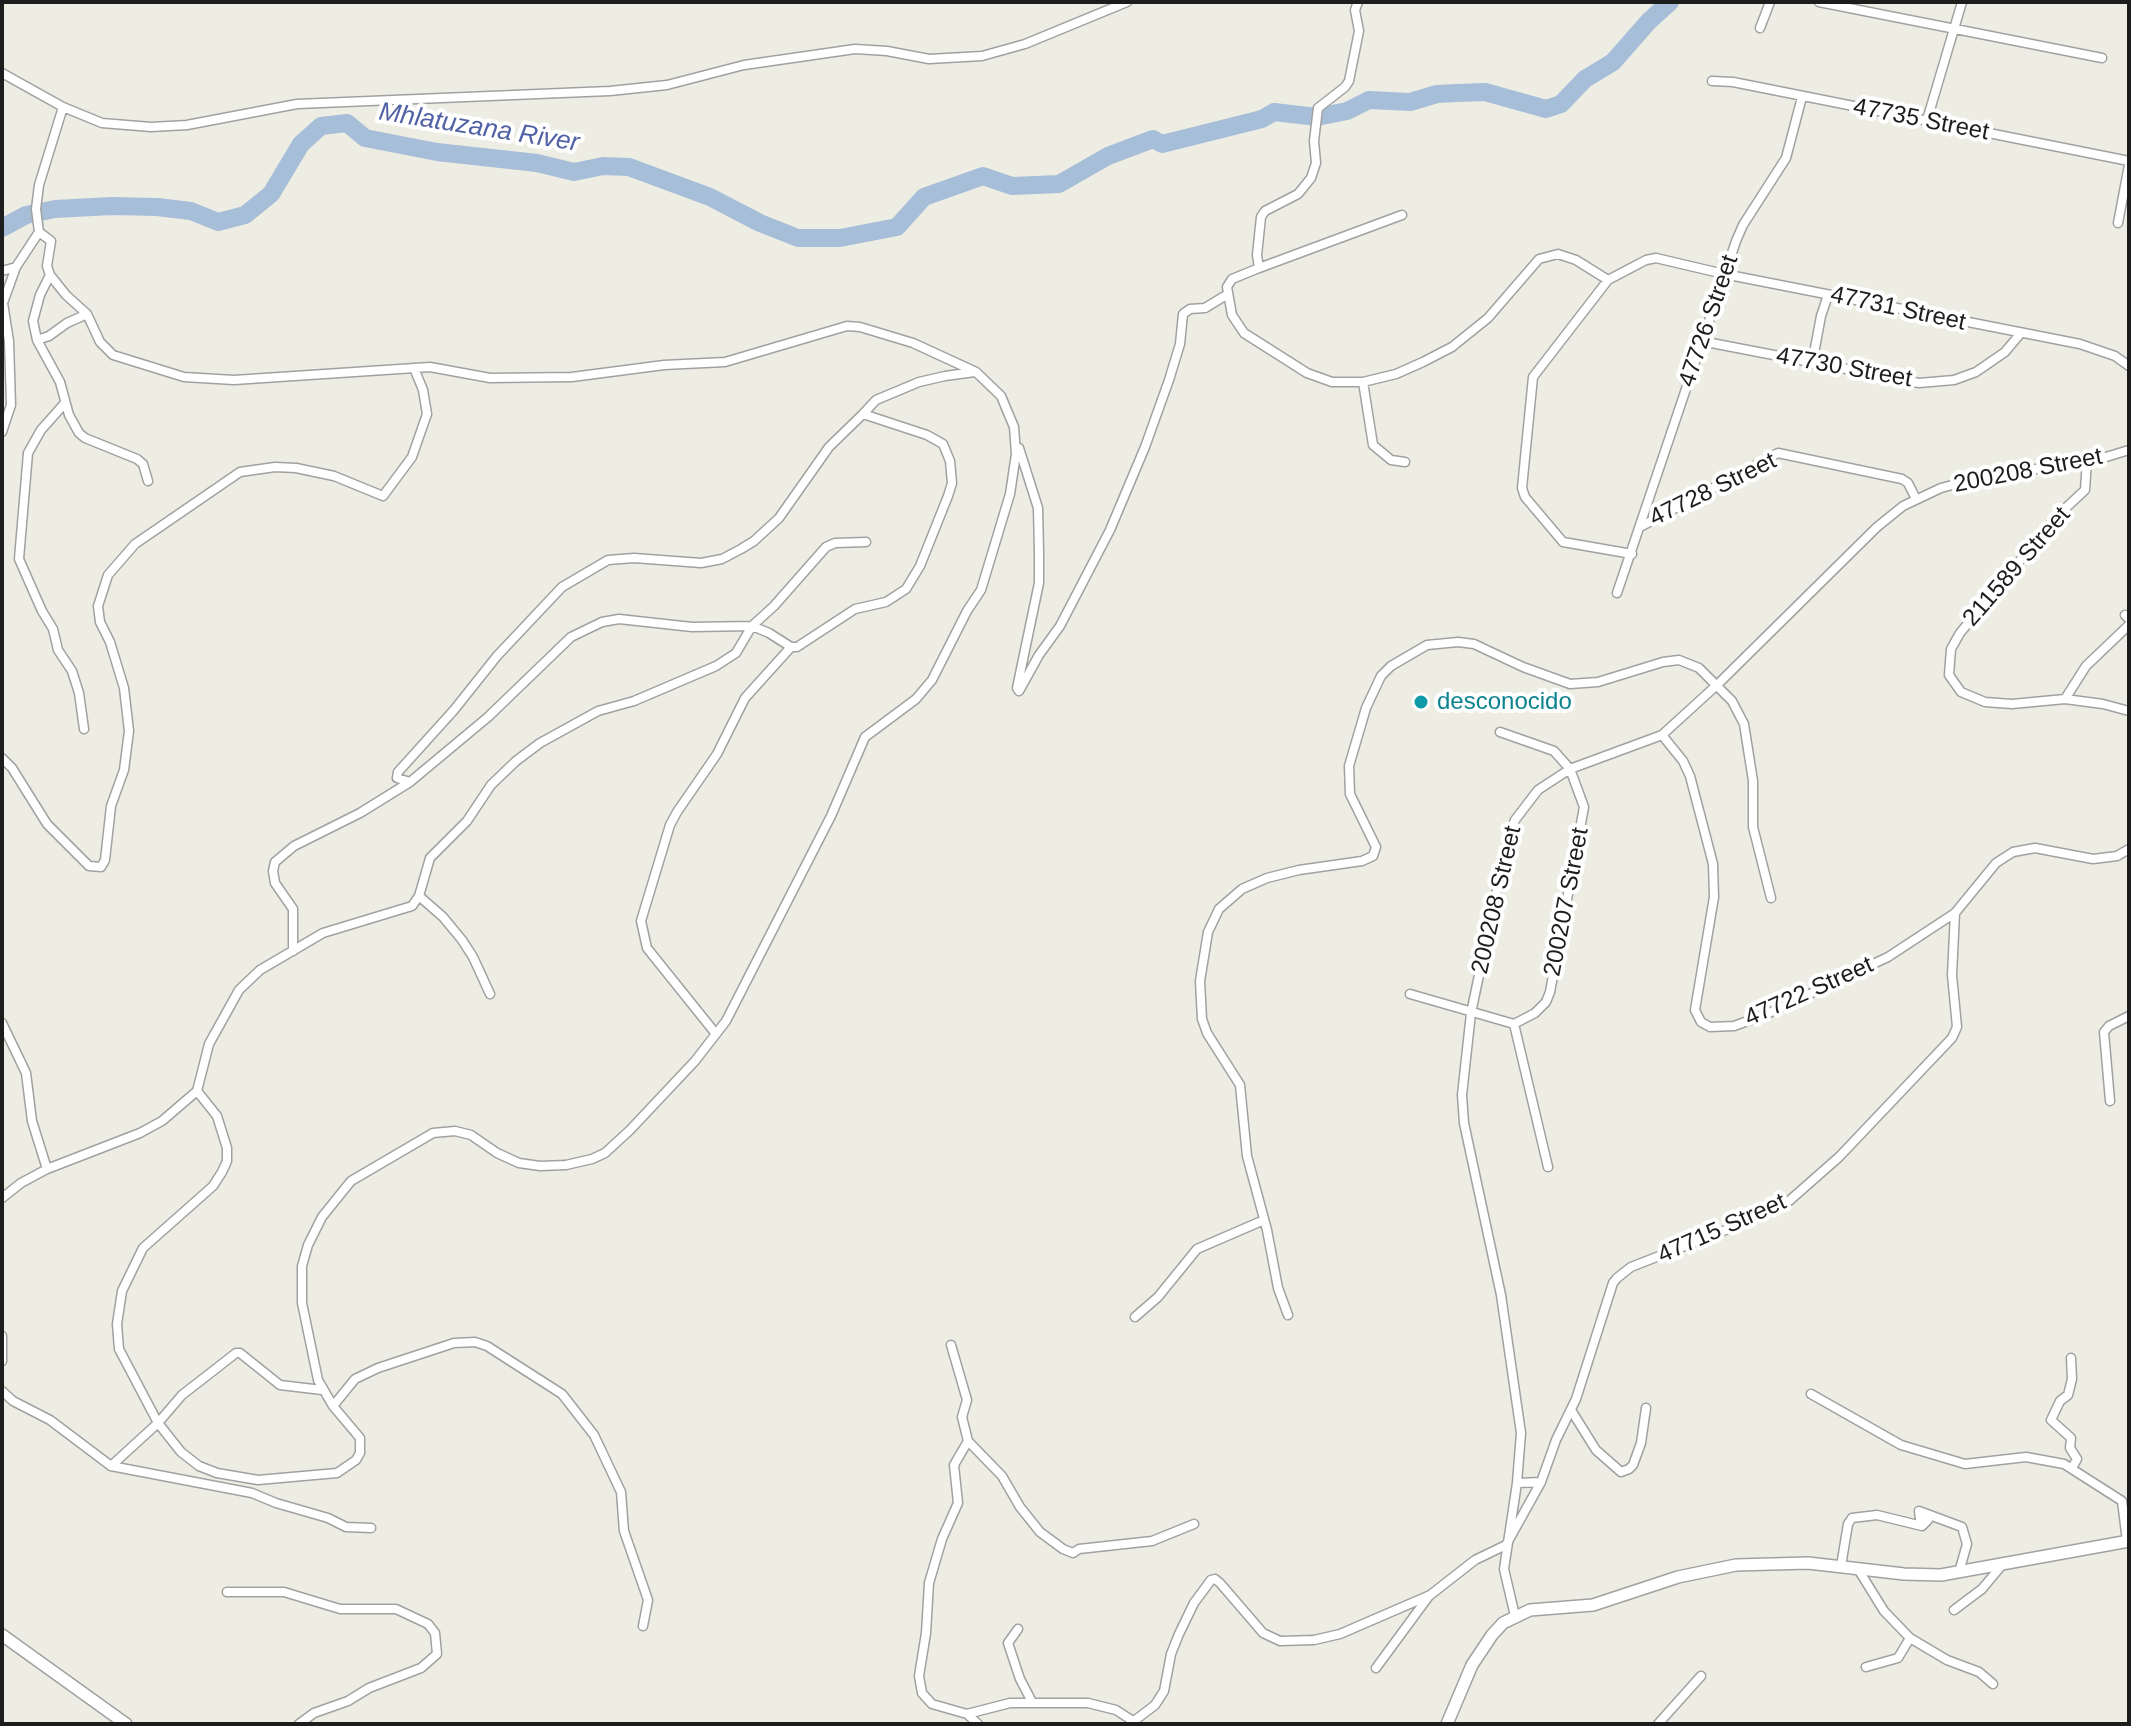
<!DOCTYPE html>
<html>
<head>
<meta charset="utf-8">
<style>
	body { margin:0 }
	#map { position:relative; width:2131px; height:1726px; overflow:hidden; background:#eeede4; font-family:Helvetica,sans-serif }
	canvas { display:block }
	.frame { position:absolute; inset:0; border:4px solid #1d1d1d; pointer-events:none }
</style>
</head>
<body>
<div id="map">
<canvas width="2131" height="1726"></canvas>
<div class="frame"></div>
</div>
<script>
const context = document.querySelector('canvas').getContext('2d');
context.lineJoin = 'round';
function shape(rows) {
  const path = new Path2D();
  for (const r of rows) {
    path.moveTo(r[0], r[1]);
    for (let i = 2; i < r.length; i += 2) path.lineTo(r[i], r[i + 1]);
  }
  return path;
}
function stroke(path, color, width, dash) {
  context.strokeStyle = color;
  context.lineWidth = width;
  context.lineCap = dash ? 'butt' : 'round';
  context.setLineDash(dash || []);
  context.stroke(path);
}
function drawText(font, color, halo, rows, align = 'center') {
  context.font = font + ' Helvetica,sans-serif';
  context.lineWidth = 8;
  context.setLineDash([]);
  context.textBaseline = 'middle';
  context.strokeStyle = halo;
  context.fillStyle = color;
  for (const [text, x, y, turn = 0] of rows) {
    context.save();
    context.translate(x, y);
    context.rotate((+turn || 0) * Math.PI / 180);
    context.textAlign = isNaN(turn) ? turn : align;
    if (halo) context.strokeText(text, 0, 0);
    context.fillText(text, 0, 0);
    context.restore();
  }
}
const river = shape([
	[2,228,26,215,55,209,112,206,157,207,191,211,218,222,245,215,271,194,301,144,321,126,347,123,365,138,437,152,537,163,574,172,603,166,629,167,710,197,760,223,798,238,840,238,897,227,924,197,983,176,1012,186,1059,184,1108,156,1153,139,1162,144,1262,119,1274,112,1317,117,1347,111,1369,100,1410,102,1437,94,1457,93,1485,92,1546,109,1561,104,1585,79,1613,62,1649,21,1670,2]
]);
const minor = shape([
	[1358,2,1355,10,1359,31,1349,81,1345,87,1318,108,1314,141,1316,163,1311,178,1298,194,1265,211,1261,217,1257,255,1259,268,1232,279,1227,287,1232,315,1244,333,1307,373,1332,382,1363,382,1396,374,1423,362,1452,347,1488,318,1539,259,1558,254,1576,260,1608,280,1646,260,1656,258,1724,274,2080,344,2115,356,2129,366],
	[1819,2,2102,58],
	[1760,28,1770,2],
	[2,73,63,107,102,123,151,127,187,125,297,104,610,91,667,85,744,65,855,49,887,51,929,59,982,56,1025,44,1127,2],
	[1712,81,1733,82,2129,161],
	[1927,120,1962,2],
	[2118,223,2129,165],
	[39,232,51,241,47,266,50,275,66,295,87,314,100,342,113,355,184,377,234,380,430,367,490,378,572,377,664,365,725,362,847,326,860,327,913,343,976,372,1001,396,1014,427,1016,454,1010,494,981,590,967,611,932,680,916,699,865,737,831,816,726,1021,695,1061,630,1130,605,1153,592,1159,566,1165,540,1166,519,1163,497,1153,471,1135,455,1131,433,1133,351,1181,322,1217,308,1245,302,1266,302,1303,318,1380,333,1406],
	[1259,268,1402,215],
	[2,271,16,267],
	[1608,280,1533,377,1522,488,1525,497,1563,542,1632,554],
	[87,314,67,323,49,336,37,340,60,382,69,415,79,433,85,438,137,459,143,464,148,481],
	[37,340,33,321,40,295,50,275],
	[1701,341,1919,383,1954,380,1976,372,2005,352,2020,334],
	[1812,364,1821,316,1828,295],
	[1363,382,1373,445,1391,460,1405,462],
	[65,403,41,430,28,453,19,559,42,611,53,629,58,650,72,671,79,693,84,729],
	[2,432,11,405,9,341,3,303,16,267,39,232,36,209,39,185,63,107],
	[1019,448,1038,508,1039,553,1039,583,1017,688,1019,691,1039,655,1060,626,1110,530,1145,447,1169,380,1180,344,1183,314,1190,309,1205,308,1228,294],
	[2087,460,2085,490,2056,517,1960,633,1951,649,1949,675,1961,692,1985,702,2012,704,2065,699,2103,704,2129,711],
	[1642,526,1778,453,1902,479,1908,483,1916,499],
	[1617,593,1736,241,1743,225,1786,158,1802,97],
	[2125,615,2129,619],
	[2065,699,2086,666,2129,625],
	[1662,735,1683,761,1690,776,1713,864,1714,897,1695,1010,1701,1022,1710,1027,1734,1026,1767,1014,1888,957,1955,913,1996,863,2013,852,2035,848,2093,859,2117,856,2129,849],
	[2,758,12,768,47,824,89,866,101,867,105,860,111,806,124,770,129,731,124,688,110,642,100,622,98,606,108,575,135,544,240,472,275,467,296,468,334,476,383,496,412,457,427,414,423,390,414,368],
	[410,782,397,778,398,772,454,710,497,656,562,587,608,560,634,558,701,563,722,559,741,549,754,541,779,518,829,447,863,414],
	[419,896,443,917,462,940,473,957,490,994],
	[293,951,293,909,275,883,273,871,275,862,294,846,360,813,410,782,488,717,571,637,602,622,619,619,692,627,752,626,774,606,826,547,835,543,866,542],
	[1410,994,1514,1024,1535,1013,1546,1002,1550,992,1584,807,1570,769,1554,751,1500,732],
	[2,1023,26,1073,32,1121,47,1169],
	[1514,1024,1548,1167],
	[716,1034,647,948,641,921,670,825,677,812,717,754,745,698,791,647],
	[197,1091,209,1044,239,990,260,970,323,933,412,906,419,896,430,858,467,821,491,785,516,761,540,743,598,711,634,701,716,666,736,653,752,626,769,633,791,647,797,647,855,609,886,602,906,589,920,566,948,496,952,483,950,461,943,444,927,435,863,414,876,400,919,382,945,376,975,372],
	[2110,1101,2104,1032,2109,1026,2129,1016],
	[2,1198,21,1183,47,1169,140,1133,162,1121,197,1091,217,1116,227,1148,227,1161,222,1172,213,1186,143,1248,122,1291,117,1324,119,1349,158,1423,111,1466],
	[1288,1315,1278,1288,1267,1230,1247,1156,1240,1085,1207,1033,1202,1019,1200,981,1208,932,1219,909,1242,889,1267,878,1299,870,1362,861,1373,856,1376,847,1350,794,1349,766,1366,708,1381,676,1391,666,1427,645,1458,642,1474,644,1523,667,1570,684,1598,682,1663,662,1679,660,1699,668,1732,701,1744,724,1753,781,1753,827,1771,898],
	[1135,1317,1158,1297,1197,1249,1264,1220],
	[2,1336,2,1361],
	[951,1345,967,1400,962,1417,968,1441,954,1465,958,1503,942,1539,929,1583,926,1633,919,1676,922,1693,932,1704,967,1714,978,1724],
	[2071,1358,2072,1379,2068,1395,2060,1401,2051,1420,2071,1438,2070,1448,2077,1459,2072,1468],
	[322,1390,280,1385,240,1353,236,1353,182,1395,158,1423,181,1452,199,1466,217,1473,258,1480,337,1473,356,1460,360,1453,360,1438,333,1406,355,1379,378,1368,454,1343,475,1342,487,1346,562,1394,594,1435,621,1492,624,1531,648,1600,643,1626],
	[2,1391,13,1401,50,1420,111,1466,252,1493,276,1503,328,1518,346,1527,371,1528],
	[1811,1394,1901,1445,1965,1464,2026,1457,2064,1464,2122,1501,2127,1541],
	[1571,1410,1596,1450,1621,1472,1629,1469,1633,1465,1641,1443,1646,1408],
	[968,1441,1002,1476,1020,1507,1040,1532,1063,1549,1073,1553,1079,1549,1152,1541,1194,1524],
	[1517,1483,1541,1482],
	[1841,1566,1848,1524,1852,1518,1877,1515,1922,1526,1928,1520,1920,1519,1919,1511,1962,1527,1967,1544,1959,1572],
	[1858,1569,1884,1611,1910,1638,1947,1660,1979,1672,1993,1684],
	[227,1592,284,1592,340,1609,396,1609,428,1624,435,1633,437,1654,421,1668,369,1688,348,1701,314,1713,299,1724],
	[1954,1610,1982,1589,2002,1565],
	[1515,1616,1504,1569,1517,1483,1521,1433,1501,1295,1464,1123,1462,1095,1471,1013,1508,838,1515,820,1538,790,1570,769,1662,735,1718,684,1877,527,1903,506,1941,488,1971,480,2106,457,2129,450],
	[1018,1629,1008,1643,1020,1679,1032,1702],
	[1866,1667,1898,1658,1910,1638],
	[1376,1668,1429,1596,1475,1560,1506,1545,1541,1482,1556,1440,1576,1399,1613,1283,1617,1278,1631,1267,1746,1222,1789,1201,1839,1157,1952,1038,1957,1027,1952,975,1955,913],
	[967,1714,1010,1703,1088,1703,1116,1710,1136,1723],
	[1134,1721,1155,1705,1164,1691,1171,1654,1179,1634,1194,1603,1211,1580,1215,1579,1220,1583,1263,1633,1280,1641,1314,1640,1340,1634,1428,1596],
	[1658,1724,1701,1676]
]);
const tertiary = shape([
	[2,1635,126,1724],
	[1447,1724,1472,1665,1492,1635,1503,1623,1530,1610,1593,1605,1678,1577,1736,1565,1808,1563,1904,1574,1941,1575,2129,1541]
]);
const markers = [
	[1421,702,8,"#0f9aa8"]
];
const streetNames = [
	["47735 Street",1921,120,11],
	["47731 Street",1898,309,12],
	["47726 Street",1709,321,-71],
	["47730 Street",1844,368,10],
	["200208 Street",2028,471,-11],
	["47728 Street",1713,490,-26],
	["211589 Street",2017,567,-49],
	["200208 Street",1497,900,-77],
	["200207 Street",1567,902,-79],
	["47722 Street",1809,992,-24],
	["47715 Street",1722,1229,-24]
];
const cultureNames = [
	["desconocido",1437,702]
];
const waterNames = [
	["Mhlatuzana River",479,128,9]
];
stroke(river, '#a7bed8', 18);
stroke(minor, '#a1a1a1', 11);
stroke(tertiary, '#a1a1a1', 14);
stroke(minor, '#fff', 8);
stroke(tertiary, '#fff', 11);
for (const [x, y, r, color] of markers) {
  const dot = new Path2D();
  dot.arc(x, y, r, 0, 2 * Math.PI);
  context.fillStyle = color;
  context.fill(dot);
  stroke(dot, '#fff', 3);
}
drawText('24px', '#1d1d1d', '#fff', streetNames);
drawText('24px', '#0d838f', '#fff', cultureNames, 'left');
drawText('italic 26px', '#5161a5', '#fff', waterNames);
</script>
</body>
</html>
